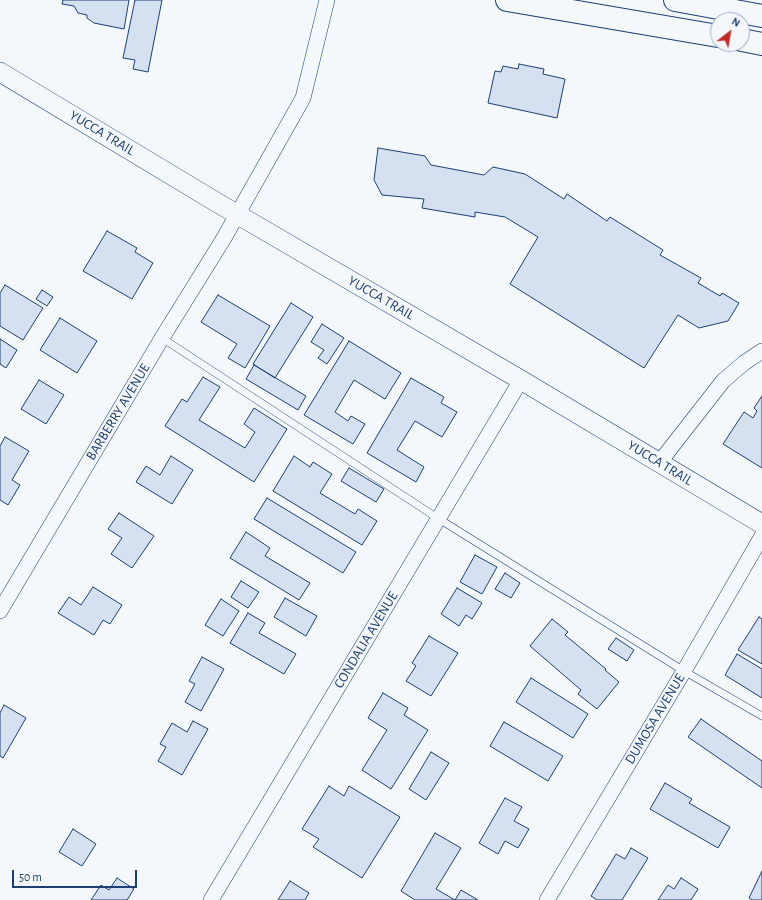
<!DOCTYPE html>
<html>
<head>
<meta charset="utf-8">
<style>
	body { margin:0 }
	#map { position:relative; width:762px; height:900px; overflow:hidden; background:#f4f7fb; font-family:"Alegreya Sans",sans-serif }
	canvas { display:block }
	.north { position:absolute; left:710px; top:12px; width:40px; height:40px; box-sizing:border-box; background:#f4f7fb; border:1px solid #9eadc5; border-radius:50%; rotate:31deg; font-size:11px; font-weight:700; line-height:16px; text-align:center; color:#1d3f73 }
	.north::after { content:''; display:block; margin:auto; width:14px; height:18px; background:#c62828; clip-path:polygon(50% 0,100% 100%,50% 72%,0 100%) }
	.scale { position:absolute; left:12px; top:870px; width:125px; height:18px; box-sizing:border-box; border:2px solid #1d3f73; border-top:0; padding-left:5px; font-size:12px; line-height:14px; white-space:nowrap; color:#1d3f73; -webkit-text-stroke:3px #f4f7fb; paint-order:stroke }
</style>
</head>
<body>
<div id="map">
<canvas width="762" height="900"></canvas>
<div class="north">N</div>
<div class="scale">50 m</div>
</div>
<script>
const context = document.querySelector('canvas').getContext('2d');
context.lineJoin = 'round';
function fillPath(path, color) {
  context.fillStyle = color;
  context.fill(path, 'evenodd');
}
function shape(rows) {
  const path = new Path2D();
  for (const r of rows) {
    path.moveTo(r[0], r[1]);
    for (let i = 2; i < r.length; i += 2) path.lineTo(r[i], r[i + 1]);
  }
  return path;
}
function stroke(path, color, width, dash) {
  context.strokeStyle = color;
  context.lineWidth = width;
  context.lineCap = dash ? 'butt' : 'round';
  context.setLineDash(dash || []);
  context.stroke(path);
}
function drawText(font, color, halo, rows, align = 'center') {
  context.font = font + ' "Alegreya Sans",sans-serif';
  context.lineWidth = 3;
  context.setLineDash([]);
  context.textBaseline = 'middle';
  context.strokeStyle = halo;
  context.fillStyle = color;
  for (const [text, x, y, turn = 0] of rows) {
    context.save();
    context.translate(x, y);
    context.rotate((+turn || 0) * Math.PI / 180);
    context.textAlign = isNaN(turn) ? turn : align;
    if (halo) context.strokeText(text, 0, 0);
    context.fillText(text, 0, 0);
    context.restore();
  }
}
const building = shape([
	[63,0,129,0,124,29,94,23,87,18,87,15,78,13,74,6,62,4,63,0],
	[135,0,162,0,148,72,133,69,135,60,123,58,135,0],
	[519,64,544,69,543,74,565,79,557,118,488,103,495,71,501,72,503,66,518,69,519,64],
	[378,148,425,156,431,165,484,175,493,167,525,174,564,199,567,194,607,221,610,217,663,250,660,255,701,278,698,283,720,296,722,293,739,303,728,321,699,328,678,315,644,368,510,284,538,237,505,217,475,212,475,217,422,208,424,199,382,195,374,180,378,148],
	[107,231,137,248,135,252,153,263,132,299,83,271,107,231],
	[5,285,43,308,23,340,0,326,0,293,5,285],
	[42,290,53,297,47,306,36,299,42,290],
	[218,295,270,326,245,368,228,358,237,344,201,322,218,295],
	[291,303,313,317,275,378,253,364,291,303],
	[60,318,97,341,77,373,40,350,60,318],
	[322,324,344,338,327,364,318,358,324,350,311,342,322,324],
	[0,339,17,350,6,368,0,364,0,339],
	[349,341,401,373,385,399,354,380,335,412,348,421,351,416,365,424,353,444,304,415,349,341],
	[254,365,306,396,298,410,246,379,254,365],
	[203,377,220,387,199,420,245,448,255,432,244,424,254,408,287,429,254,482,165,426,182,399,187,402,203,377],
	[411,378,444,397,441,403,457,412,442,437,415,421,397,450,424,467,416,482,367,453,411,378],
	[39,380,64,395,46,424,21,409,39,380],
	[762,396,762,468,723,444,744,412,753,418,757,411,754,408,762,396],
	[5,437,29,451,12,480,20,485,8,505,0,500,0,446,5,437],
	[171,456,193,470,172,504,136,482,146,466,160,475,171,456],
	[294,456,310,467,313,462,332,474,320,493,355,514,358,509,377,521,362,545,273,491,294,456],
	[349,468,384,489,376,502,341,481,349,468],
	[267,498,356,552,343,573,254,519,267,498],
	[119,513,154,536,132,568,111,554,122,538,108,529,119,513],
	[246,532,270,548,265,556,310,583,299,600,230,558,246,532],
	[475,555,497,567,482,594,460,582,475,555],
	[505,573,520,583,511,598,495,589,505,573],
	[241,581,259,592,248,608,231,597,241,581],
	[93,587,122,605,110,624,103,620,94,635,58,613,69,597,81,605,93,587],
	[457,588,482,603,472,619,466,615,459,626,441,614,457,588],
	[285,598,317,616,306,636,274,617,285,598],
	[221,599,239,611,223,636,205,625,221,599],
	[248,613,265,623,259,633,296,654,284,674,230,643,248,613],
	[759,617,762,619,762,664,738,650,759,617],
	[552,619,568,632,565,635,606,669,605,670,619,682,597,709,578,694,581,690,530,646,552,619],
	[429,636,458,653,431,696,406,681,416,666,412,663,429,636],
	[616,638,634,650,627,661,608,649,616,638],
	[737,654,762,669,762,698,725,675,737,654],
	[202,657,224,669,201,711,185,702,195,684,189,681,202,657],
	[531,678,588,714,573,738,516,702,531,678],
	[383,693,408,708,404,715,428,730,391,789,362,770,387,730,368,718,383,693],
	[4,705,26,718,3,758,0,756,0,713,4,705],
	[701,719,762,761,762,788,688,737,701,719],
	[193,721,208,729,182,775,158,761,166,747,160,744,172,723,187,732,193,721],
	[504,722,563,756,548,781,490,746,504,722],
	[431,752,449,763,426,800,409,789,431,752],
	[665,783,692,799,689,803,730,827,718,848,650,809,665,783],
	[329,786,344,796,349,786,400,817,362,878,313,847,319,839,302,829,329,786],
	[505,798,522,807,514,821,529,829,518,848,505,841,498,854,479,843,505,798],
	[73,829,96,844,82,866,59,852,73,829],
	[435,833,461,848,436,889,455,900,461,890,478,900,415,900,401,891,435,833],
	[631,848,648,858,622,900,597,900,591,896,616,854,625,859,631,848],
	[762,871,762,900,752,900,749,898,762,871],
	[117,878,134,889,127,900,91,900,101,885,109,890,117,878],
	[681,878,698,889,691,900,658,900,668,885,674,889,681,878],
	[290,881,309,893,305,900,278,900,290,881]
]);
const service = shape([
	[162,338,439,519,684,671,762,716]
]);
const minor = shape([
	[659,463,723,381,744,363,762,351],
	[0,611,162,338,224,238,303,98,327,0],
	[211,900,521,380],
	[547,900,684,671,762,536]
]);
const tertiary = shape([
	[0,72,216,202,521,380,762,524]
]);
const primary = shape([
	[507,0,718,36],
	[675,0,762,16],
	[742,40,762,44]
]);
const streetNames = [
	["YUCCA TRAIL",102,133,31],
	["YUCCA TRAIL",381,298,30],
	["BARBERRY AVENUE",118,412,-59],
	["YUCCA TRAIL",660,463,31],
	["CONDALIA AVENUE",366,640,-59],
	["DUMOSA AVENUE",655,719,-59]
];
fillPath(building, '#d5e0f0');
stroke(building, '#1d3f73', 1);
stroke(service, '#1d3f73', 8);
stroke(minor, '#1d3f73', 16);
stroke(tertiary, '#1d3f73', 20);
stroke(primary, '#1d3f73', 24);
stroke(service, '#f4f7fb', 7);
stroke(minor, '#f4f7fb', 15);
stroke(tertiary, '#f4f7fb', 19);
stroke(primary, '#f4f7fb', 22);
drawText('14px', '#1d3f73', '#f4f7fb', streetNames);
</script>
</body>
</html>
